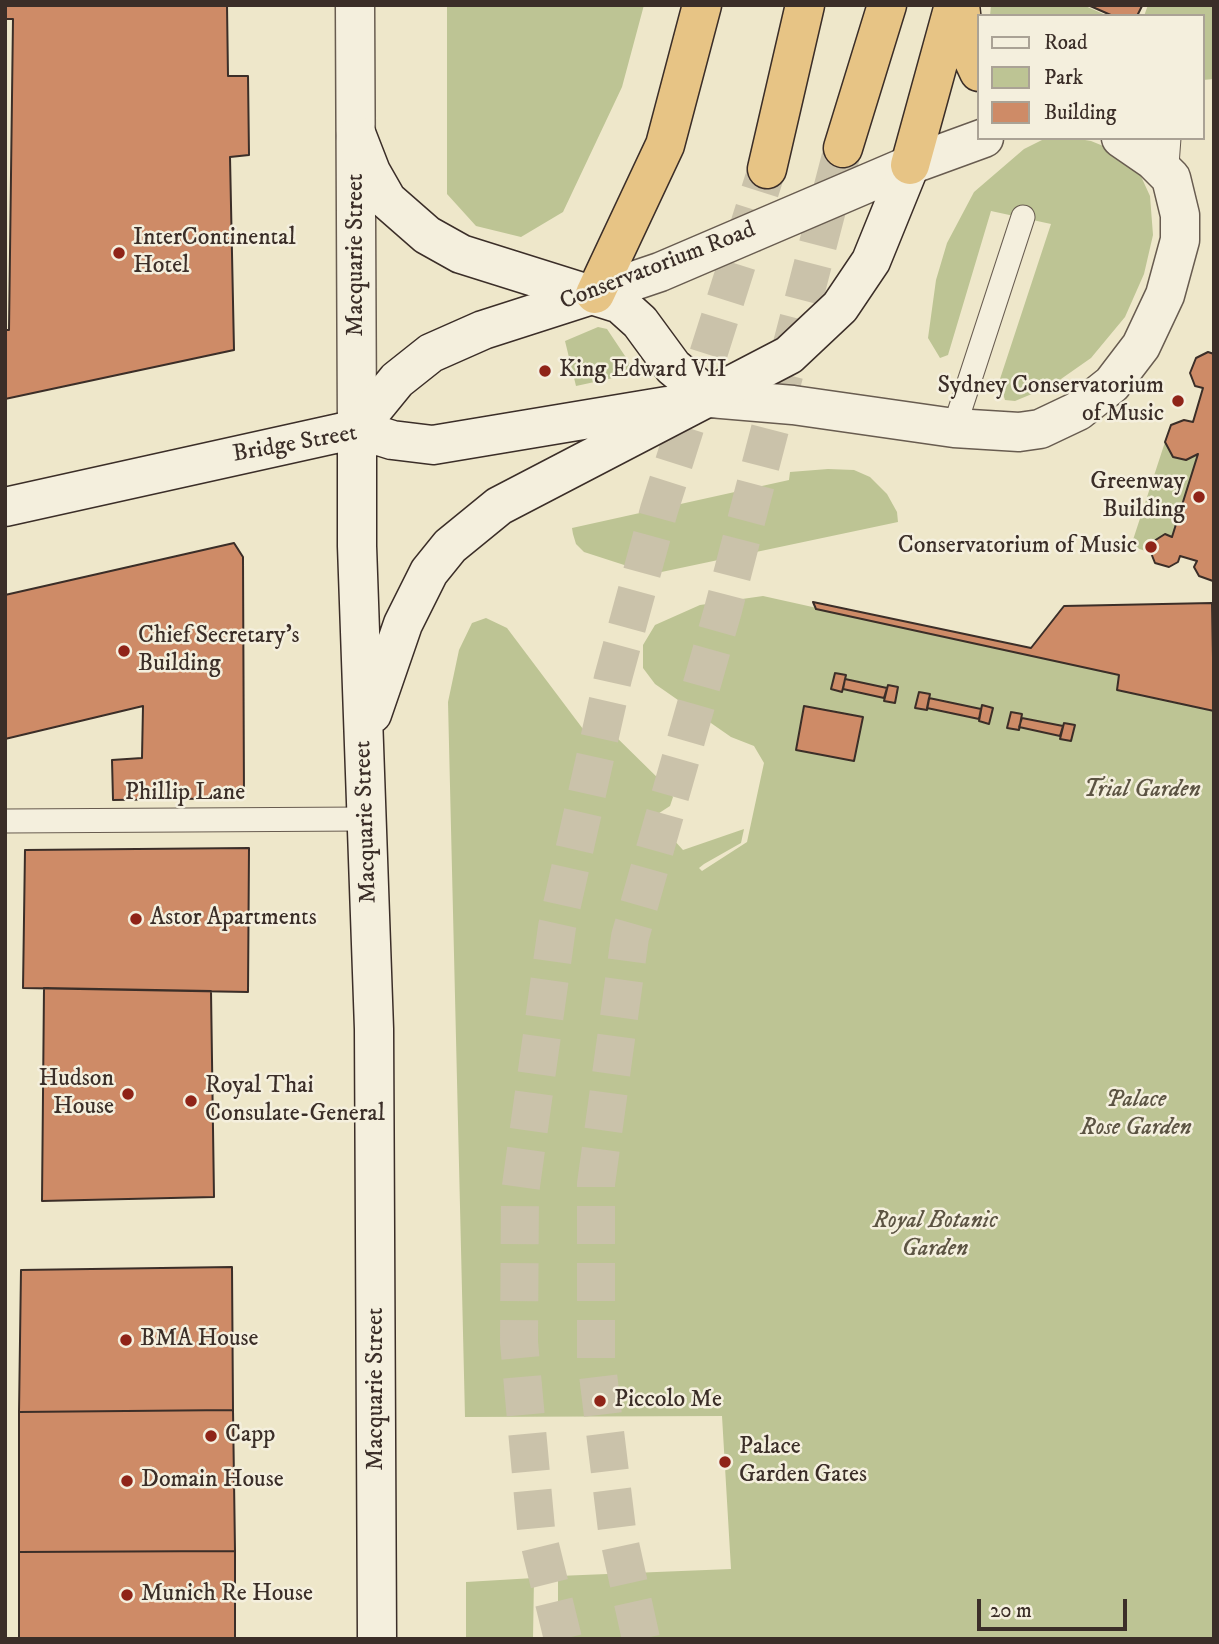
<!DOCTYPE html>
<html>
<head>
<meta charset="utf-8">
<style>
	body { margin:0 }
	#map { position:relative; width:1219px; height:1644px; overflow:hidden; background:#eee7ca; font-family:"IM FELL DW Pica",serif }
	canvas { display:block }
	.frame { position:absolute; inset:0; border:7px solid #3b2e28; pointer-events:none }
	.legend { position:absolute; left:977px; top:14px; width:228px; height:126px; box-sizing:border-box; background:#f4efdd; border:2px solid #aaa295; margin:0; padding:9px 12px; list-style:none; font-size:21px; color:#3b2e28 }
	.legend li { display:flex; align-items:center; gap:14px; height:35px }
	.legend b { width:35px; border:2px solid #aaa295 }
	.scale { position:absolute; left:977px; top:1599px; width:150px; height:32px; box-sizing:border-box; border:4px solid #3b2e28; border-top:0; padding-left:9px; font-size:21px; line-height:24px; white-space:nowrap; color:#3b2e28; -webkit-text-stroke:5px #f4efdd; paint-order:stroke }
</style>
</head>
<body>
<div id="map">
<canvas width="1219" height="1644"></canvas>
<div class="frame"></div>
<ul class="legend">
<li><b style="height:9px;background:#f4efdd"></b>Road</li>
<li><b style="height:19px;background:#bdc494"></b>Park</li>
<li><b style="height:19px;background:#ce8b67"></b>Building</li>
</ul>
<div class="scale">20 m</div>
</div>
<script>
const context = document.querySelector('canvas').getContext('2d');
context.lineJoin = 'round';
function fillPath(path, color) {
  context.fillStyle = color;
  context.fill(path, 'evenodd');
}
function shape(rows) {
  const path = new Path2D();
  for (const r of rows) {
    path.moveTo(r[0], r[1]);
    for (let i = 2; i < r.length; i += 2) path.lineTo(r[i], r[i + 1]);
  }
  return path;
}
function stroke(path, color, width, dash) {
  context.strokeStyle = color;
  context.lineWidth = width;
  context.lineCap = dash ? 'butt' : 'round';
  context.setLineDash(dash || []);
  context.stroke(path);
}
function drawText(font, color, halo, rows, align = 'center') {
  context.font = font + ' "IM FELL DW Pica",serif';
  context.lineWidth = 5;
  context.setLineDash([]);
  context.textBaseline = 'middle';
  context.strokeStyle = halo;
  context.fillStyle = color;
  for (const [text, x, y, turn = 0] of rows) {
    context.save();
    context.translate(x, y);
    context.rotate((+turn || 0) * Math.PI / 180);
    context.textAlign = isNaN(turn) ? turn : align;
    if (halo) context.strokeText(text, 0, 0);
    context.fillText(text, 0, 0);
    context.restore();
  }
}
const green = shape([
	[447,5,644,5,622,87,563,212,521,237,476,226,447,194],
	[991,5,1083,5,1108,16,990,16],
	[1148,5,1214,5,1214,79,1203,80,1203,16,1144,16],
	[1073,138,1091,141,1118,152,1139,172,1150,196,1153,235,1144,274,1125,317,1091,358,1051,386,1015,401,1005,400,999,382,1051,224,991,211,948,355,940,358,928,338,936,280,947,243,974,192,1024,149,1042,140],
	[598,327,607,329,629,362,630,371,627,375,576,386,565,341],
	[1165,442,1173,457,1186,460,1198,454,1172,537,1165,534,1154,541,1151,553,1131,546],
	[828,469,854,470,870,477,887,494,897,512,898,522,652,574,584,552,576,544,573,534,572,528,789,480,790,472],
	[763,596,1119,675,1117,690,1214,711,1214,1639,558,1639,558,1576,731,1569,722,1416,465,1417,448,702,459,650,472,623,486,618,507,628,586,733,598,723,607,728,667,787,673,797,670,806,653,817,683,850,744,829,741,843,704,864,699,868,702,871,747,842,764,763,754,746,731,737,655,684,643,668,643,645,655,625,700,605],
	[534,1578,533,1639,466,1639,466,1582]
]);
const building = shape([
	[5,5,227,5,228,76,248,76,249,155,230,157,234,350,5,399,5,5],
	[1088,5,1140,5,1142,6,1137,16,1113,16,1088,5],
	[5,19,13,19,9,330,5,330,5,19],
	[1208,352,1214,354,1213,581,1199,576,1194,567,1197,561,1180,556,1178,562,1169,567,1155,563,1151,553,1154,541,1165,534,1172,537,1198,454,1186,460,1173,457,1165,442,1171,425,1184,420,1193,422,1203,388,1195,386,1190,373,1196,358,1208,352],
	[234,543,243,557,244,798,113,800,112,760,142,758,143,706,5,739,5,595,234,543],
	[813,602,1031,648,1064,606,1212,603,1214,711,1117,690,1119,675,816,609,813,602],
	[835,673,846,675,842,692,831,689,835,673],
	[845,679,887,688,884,698,843,689,845,679],
	[888,685,898,687,895,703,884,701,888,685],
	[919,692,930,694,927,710,915,708,919,692],
	[929,698,981,709,979,719,927,708,929,698],
	[982,705,993,708,989,724,979,721,982,705],
	[804,706,863,717,854,761,796,750,804,706],
	[1011,712,1022,714,1019,730,1007,728,1011,712],
	[1022,718,1063,726,1060,736,1019,727,1022,718],
	[1064,723,1075,725,1071,741,1060,739,1064,723],
	[249,848,248,992,23,988,25,850,249,848],
	[44,988,211,991,214,1197,42,1201,44,988],
	[232,1267,233,1410,19,1412,21,1270,232,1267],
	[233,1410,235,1551,19,1552,19,1412,233,1410],
	[235,1551,235,1639,19,1639,19,1552,235,1551]
]);
const highwayTunnel = shape([
	[563,1639,536,1529,519,1342,520,1193,557,927,613,678,659,510,767,169],
	[641,1639,617,1530,596,1358,596,1184,630,937,723,610,843,148]
]);
const lane = shape([
	[1169,138,1167,165,1170,176],
	[954,428,1023,217],
	[5,821,365,819]
]);
const street = shape([
	[355,5,357,429],
	[595,294,660,272,910,165,984,138],
	[710,398,793,405,954,428,1019,432,1040,429,1078,411,1112,384,1141,346,1165,295,1180,240,1180,215,1171,178,1153,160,1121,138]
]);
const secondary = shape([
	[357,136,371,172,387,200,427,235,461,254,620,304,640,322,673,367,710,398],
	[357,429,357,546,374,1029,377,1639],
	[357,429,397,380,431,353,483,330,595,294],
	[5,507,357,429,392,440,433,445,667,406],
	[372,714,403,624,429,572,450,546,499,506,789,355,840,307,871,261,910,165]
]);
const highway = shape([
	[960,5,964,40,979,72],
	[843,148,887,5],
	[910,165,954,5],
	[767,169,805,5],
	[595,294,665,145,702,5]
]);
const markers = [
	[119,253,7,"#8f2418"],
	[545,371,7,"#8f2418"],
	[1178,401,7,"#8f2418"],
	[1199,497,7,"#8f2418"],
	[1151,547,7,"#8f2418"],
	[124,651,7,"#8f2418"],
	[136,919,7,"#8f2418"],
	[128,1094,7,"#8f2418"],
	[191,1101,7,"#8f2418"],
	[126,1340,7,"#8f2418"],
	[600,1401,7,"#8f2418"],
	[211,1436,7,"#8f2418"],
	[725,1462,7,"#8f2418"],
	[127,1481,7,"#8f2418"],
	[127,1595,7,"#8f2418"]
];
const poiNames = [
	["InterContinental",133,239],
	["Hotel",133,267],
	["King Edward VII",559,371],
	["Sydney Conservatorium",1164,387,"right"],
	["of Music",1164,415,"right"],
	["Greenway",1185,483,"right"],
	["Building",1185,511,"right"],
	["Conservatorium of Music",1137,547,"right"],
	["Chief Secretary's",138,637],
	["Building",138,665],
	["Astor Apartments",150,919],
	["Hudson",114,1080,"right"],
	["House",114,1108,"right"],
	["Royal Thai",205,1087],
	["Consulate-General",205,1115],
	["BMA House",140,1340],
	["Piccolo Me",614,1401],
	["Capp",225,1436],
	["Palace",739,1448],
	["Garden Gates",739,1476],
	["Domain House",141,1481],
	["Munich Re House",141,1595]
];
const streetNames = [
	["Macquarie Street",357,255,-90],
	["Conservatorium Road",658,267,-21],
	["Bridge Street",295,445,-10],
	["Phillip Lane",185,794],
	["Macquarie Street",367,822,-92],
	["Macquarie Street",377,1389,-90]
];
const parkNames = [
	["Trial Garden",1142,791],
	["Palace",1136,1101],
	["Rose Garden",1136,1129],
	["Royal Botanic",935,1222],
	["Garden",935,1250]
];
fillPath(green, '#bdc494');
fillPath(building, '#ce8b67');
stroke(building, '#3b2e28', 2);
stroke(highwayTunnel, '#cac2aa', 38, [38, 19]);
stroke(lane, '#685c50', 25);
stroke(street, '#685c50', 41);
stroke(secondary, '#3b2e28', 41);
stroke(highway, '#3b2e28', 41);
stroke(lane, '#f4efdd', 23);
stroke(street, '#f4efdd', 38);
stroke(secondary, '#f4efdd', 38);
stroke(highway, '#e7c485', 38);
for (const [x, y, r, color] of markers) {
  const dot = new Path2D();
  dot.arc(x, y, r, 0, 2 * Math.PI);
  context.fillStyle = color;
  context.fill(dot);
  stroke(dot, '#f4efdd', 2.5);
}
drawText('24px', '#3b2e28', '#f4efdd', poiNames, 'left');
drawText('24px', '#3b2e28', '#f4efdd', streetNames);
drawText('italic 24px', '#5c5443', '#f4efdd', parkNames);
</script>
</body>
</html>
